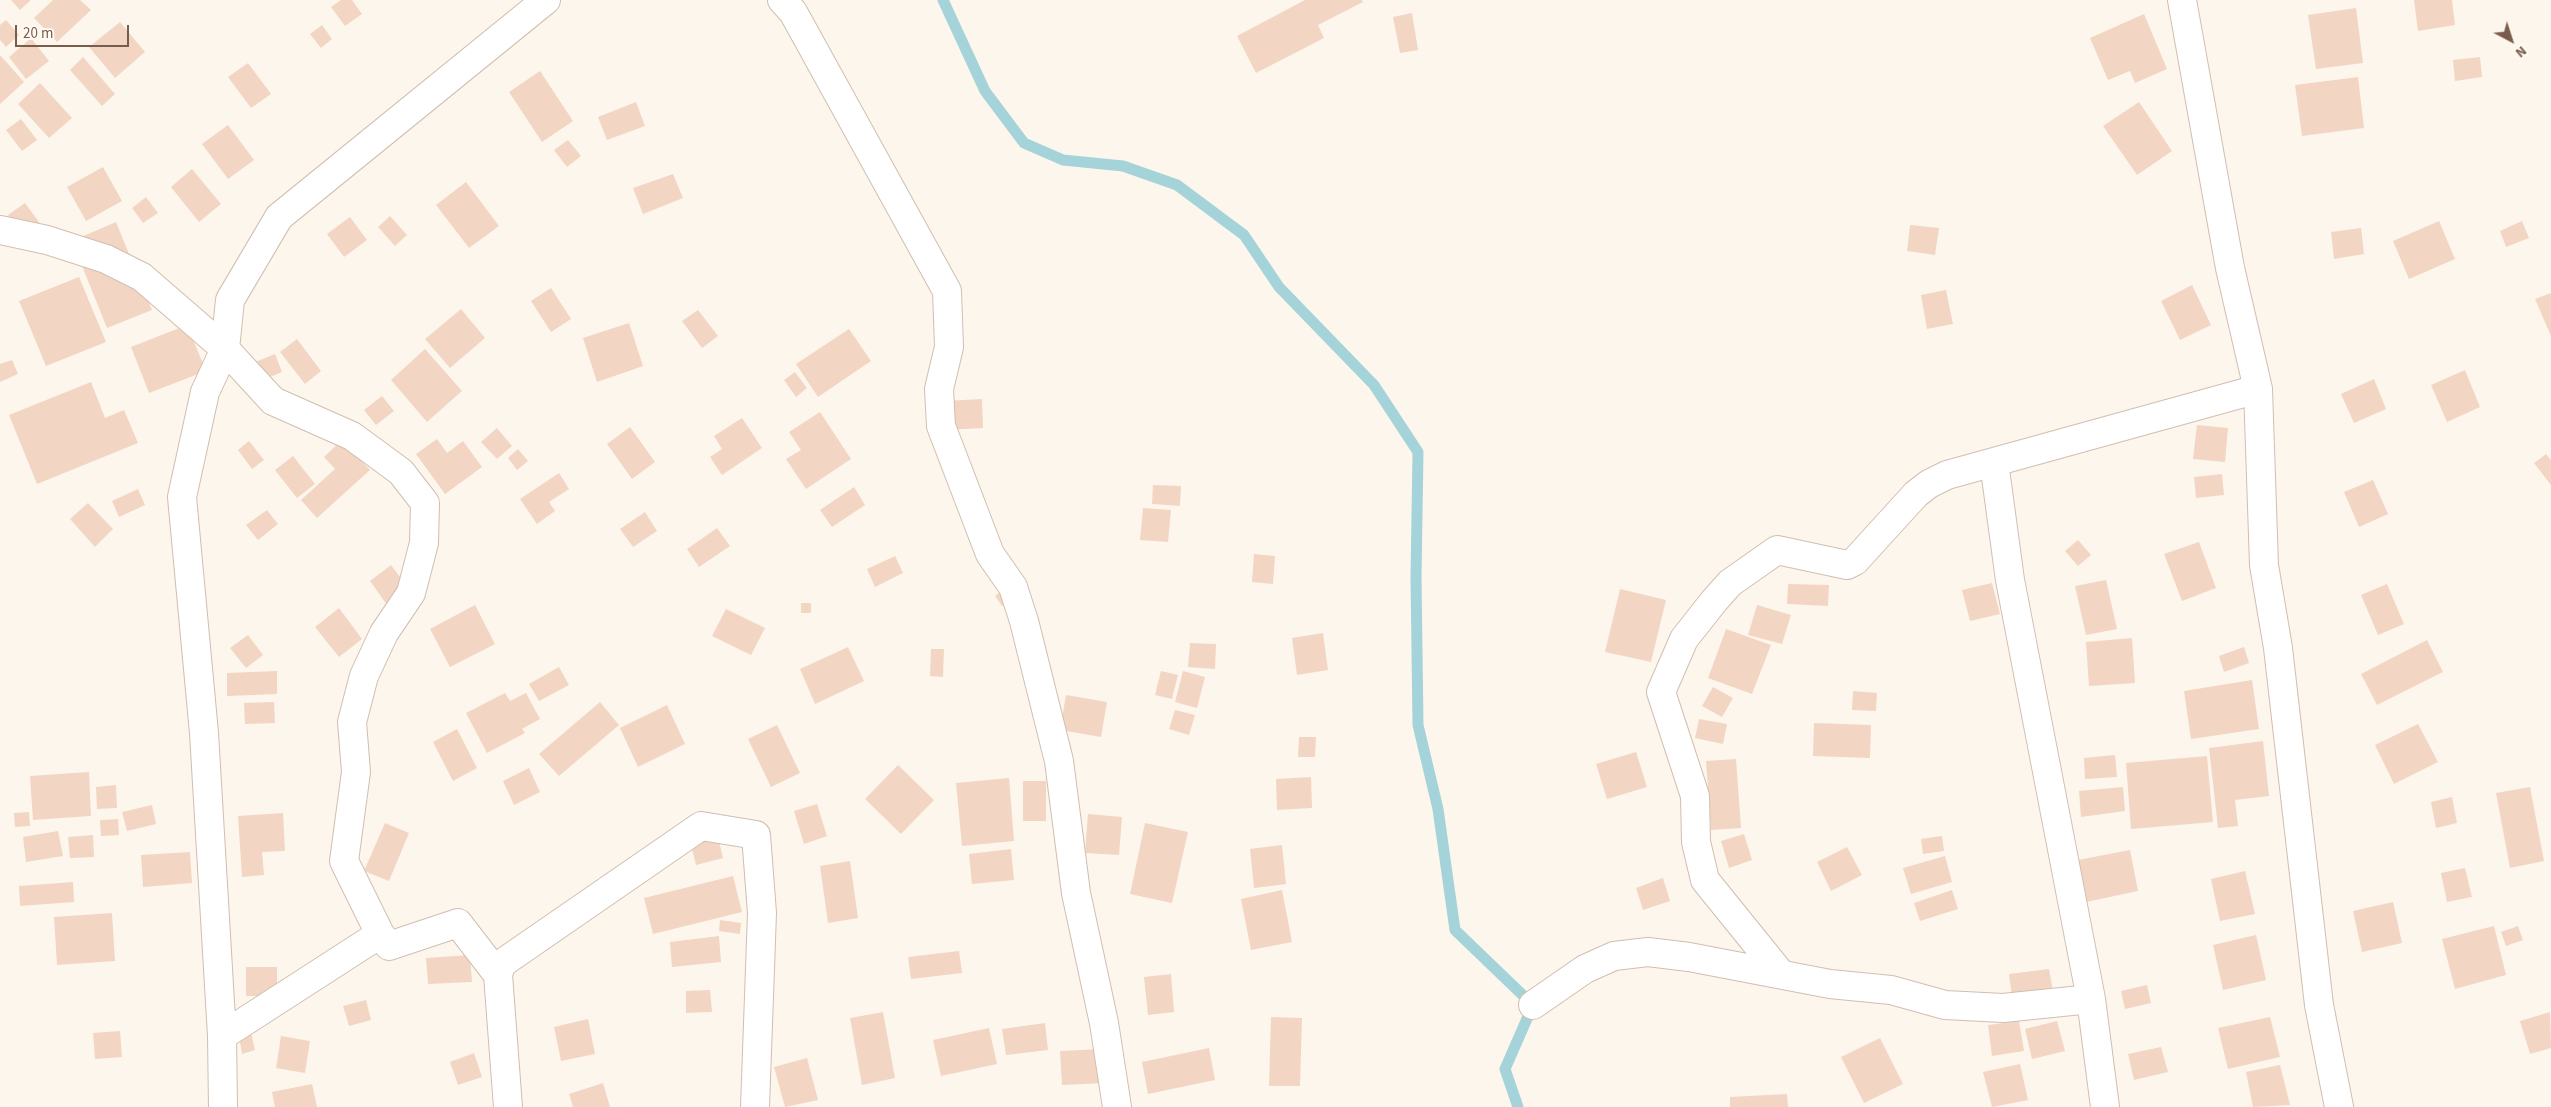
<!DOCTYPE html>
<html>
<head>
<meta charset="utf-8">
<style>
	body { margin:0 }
	#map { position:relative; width:2551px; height:1107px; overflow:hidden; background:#fdf6ec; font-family:"Source Sans 3",sans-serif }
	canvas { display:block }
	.north { position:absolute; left:2486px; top:15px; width:50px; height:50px; -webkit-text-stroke:4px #fffaf3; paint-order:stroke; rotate:140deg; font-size:14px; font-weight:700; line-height:20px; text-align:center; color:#7a5c4d }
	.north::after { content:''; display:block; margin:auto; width:18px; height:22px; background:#7a5c4d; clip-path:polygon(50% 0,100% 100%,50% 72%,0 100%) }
	.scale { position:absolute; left:15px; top:25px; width:114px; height:22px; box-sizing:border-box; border:2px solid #7a5c4d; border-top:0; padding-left:6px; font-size:15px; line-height:18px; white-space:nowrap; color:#7a5c4d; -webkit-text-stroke:4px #fffaf3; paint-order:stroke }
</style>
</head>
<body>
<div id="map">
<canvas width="2551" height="1107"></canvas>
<div class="north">N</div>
<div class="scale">20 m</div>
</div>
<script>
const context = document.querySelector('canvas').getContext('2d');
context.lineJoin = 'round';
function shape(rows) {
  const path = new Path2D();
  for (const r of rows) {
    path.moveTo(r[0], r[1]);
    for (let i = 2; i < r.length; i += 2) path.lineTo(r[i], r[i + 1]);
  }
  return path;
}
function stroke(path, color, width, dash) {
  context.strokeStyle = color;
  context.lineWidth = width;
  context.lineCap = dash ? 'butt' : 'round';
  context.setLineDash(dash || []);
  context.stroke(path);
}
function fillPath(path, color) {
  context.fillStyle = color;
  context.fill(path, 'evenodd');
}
const stream = shape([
	[943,0,985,91,1024,143,1063,160,1123,166,1177,185,1244,235,1279,287,1374,385,1418,452,1416,577,1418,725,1438,809,1455,930,1533,1005,1505,1069,1518,1107]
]);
const building = shape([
	[11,0,31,0,20,10],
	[53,0,80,0,91,10,57,42,34,18],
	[341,0,352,0,362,14,345,26,331,7],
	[1305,0,1362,0,1363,2,1318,25,1324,38,1256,73,1237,36],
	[2414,0,2452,0,2455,25,2418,31],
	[2356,8,2363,63,2316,69,2308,15],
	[1412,13,1418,50,1400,53,1393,17],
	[2144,14,2167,69,2135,83,2130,71,2108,80,2090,38],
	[6,20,19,35,6,47,0,40,0,25],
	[120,22,145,52,115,78,89,47],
	[322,25,332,39,321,48,310,34],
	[31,38,49,61,26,79,9,57],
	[0,55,24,82,0,104],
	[83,57,115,94,102,106,70,70],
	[2480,57,2482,77,2455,81,2453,60],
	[248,63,271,94,251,108,228,77],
	[540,71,573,121,542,142,509,92],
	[2358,77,2364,128,2302,136,2295,85],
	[40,83,72,118,49,138,18,104],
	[636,102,645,126,607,140,598,117],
	[2139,102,2172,151,2137,175,2103,126],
	[21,119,37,140,22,151,6,130],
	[228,125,254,160,228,179,202,144],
	[568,140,581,156,567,167,554,150],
	[103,167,122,201,86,221,67,187],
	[192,169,221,204,199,222,171,187],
	[673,174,683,198,643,214,633,188],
	[466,182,499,226,469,248,436,205],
	[146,197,158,213,143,223,132,208],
	[25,203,47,233,31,246,8,215],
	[390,216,407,235,395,246,378,227],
	[350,217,367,240,344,257,327,234],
	[2439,221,2455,259,2409,279,2393,241],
	[2522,221,2529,238,2506,247,2500,231],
	[116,222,152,310,107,328,72,241],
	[1910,225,1939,228,1935,255,1907,251],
	[2361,228,2364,254,2334,259,2331,232],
	[79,277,106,342,46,366,19,301],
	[2192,285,2211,325,2180,340,2161,301],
	[551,288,571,319,551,332,531,301],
	[1946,290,1953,324,1927,329,1921,295],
	[2551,293,2551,336,2535,299],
	[461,309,485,338,450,368,425,339],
	[698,310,718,336,702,348,682,321],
	[629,323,643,366,597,382,583,338],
	[187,325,206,371,149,393,131,347],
	[849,329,871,361,818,397,796,364],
	[297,339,321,371,305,384,280,352],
	[425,349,462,391,427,422,391,380],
	[275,354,282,372,258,382,250,364],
	[12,360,18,374,0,382,0,364],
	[2465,370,2480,407,2447,422,2431,385],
	[795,372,807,388,796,397,784,380],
	[2374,379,2386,409,2354,423,2341,394],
	[91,382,105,418,124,410,138,443,37,484,9,415],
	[382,396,394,411,376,425,364,410],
	[982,399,983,428,945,430,944,401],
	[820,412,851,459,806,489,786,459,801,450,789,432],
	[742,418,762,448,722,475,710,457,722,449,714,436],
	[2197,425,2228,428,2225,462,2193,459],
	[630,427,655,462,632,479,607,444],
	[497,428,512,446,497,459,481,442],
	[437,439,447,453,463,441,482,467,445,494,416,454],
	[342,440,370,470,317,518,301,500,335,469,324,457],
	[249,441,264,460,252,469,238,450],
	[518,449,528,461,517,470,508,458],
	[2546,454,2551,460,2551,485,2534,463],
	[293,456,315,484,297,498,275,470],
	[559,473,569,489,549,502,555,511,537,524,520,499],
	[2222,474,2224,495,2196,498,2194,477],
	[2373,480,2388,514,2359,527,2344,492],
	[1153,485,1181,486,1180,506,1152,504],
	[854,487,865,505,832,527,820,510],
	[138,489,145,505,119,517,112,501],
	[88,503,113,529,95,547,70,519],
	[1143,508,1171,510,1168,542,1140,540],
	[267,510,278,524,258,540,246,525],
	[645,512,657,531,633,547,620,529],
	[717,528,730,546,699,567,687,549],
	[2078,540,2091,555,2078,566,2065,551],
	[2199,542,2216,588,2182,601,2164,554],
	[1254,554,1275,556,1273,584,1252,582],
	[895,556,903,573,875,587,867,569],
	[391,565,409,589,387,605,370,581],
	[2106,580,2117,629,2086,635,2075,586],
	[1992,583,2000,614,1970,621,1962,590],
	[1788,584,1829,585,1828,606,1787,604],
	[2387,584,2404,624,2378,635,2361,595],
	[1004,589,1012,598,1002,606,995,596],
	[1620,589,1666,600,1651,662,1605,652],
	[801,603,811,603,811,613,801,613],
	[475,605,495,644,450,667,430,629],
	[1757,605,1791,615,1782,644,1748,635],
	[339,608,362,639,339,657,315,627],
	[726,609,765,628,751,655,712,636],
	[1726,629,1771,645,1752,694,1708,678],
	[1323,633,1328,670,1297,675,1292,638],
	[248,635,263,655,246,668,230,648],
	[2132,638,2135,683,2089,686,2086,642],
	[2427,640,2443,672,2377,705,2361,674],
	[1190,643,1216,644,1215,669,1188,667],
	[848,647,864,681,815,704,800,669],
	[2244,647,2249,663,2224,672,2219,656],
	[931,649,944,649,943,677,930,676],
	[559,667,569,685,539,701,529,684],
	[277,671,277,694,227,696,227,673],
	[1161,671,1178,675,1172,699,1155,695],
	[1183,671,1205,677,1197,708,1175,702],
	[2252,680,2259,729,2191,739,2184,691],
	[1713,687,1733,698,1722,717,1702,706],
	[1853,691,1877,693,1876,711,1852,710],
	[505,693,510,701,526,693,540,719,522,729,525,733,487,753,466,713],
	[1066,695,1107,702,1101,737,1060,730],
	[274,702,275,723,245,724,244,703],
	[600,702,619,725,559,776,539,754],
	[667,705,685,744,638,767,620,728],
	[1175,710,1195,715,1189,735,1169,729],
	[1699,719,1727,724,1723,744,1695,738],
	[1814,723,1871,725,1870,758,1813,756],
	[2418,724,2438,762,2394,784,2375,745],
	[777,725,800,773,771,787,748,739],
	[457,729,477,768,453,781,433,742],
	[1299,737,1316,737,1315,757,1298,757],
	[2263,741,2269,796,2235,800,2238,826,2218,828,2209,748],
	[1636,752,1647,787,1607,799,1596,764],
	[2115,755,2117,777,2085,779,2084,758],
	[2207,756,2213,822,2131,829,2126,763],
	[1736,759,1741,828,1711,830,1706,761],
	[898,765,934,800,901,834,865,799],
	[529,768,540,792,514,805,503,781],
	[89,772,91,816,33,820,30,776],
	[1311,777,1312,808,1277,810,1276,779],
	[1009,778,1014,841,962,846,956,783],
	[1023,781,1046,781,1046,821,1023,821],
	[116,785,117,808,97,809,96,787],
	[2123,787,2125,811,2081,817,2079,791],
	[2530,787,2544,861,2510,868,2496,793],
	[2452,797,2457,823,2436,828,2431,802],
	[817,804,827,836,804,844,794,811],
	[152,805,156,824,127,831,122,812],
	[29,812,30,826,15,827,14,813],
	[283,813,285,851,262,852,264,875,242,877,238,816],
	[1088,814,1122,817,1119,855,1085,853],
	[118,819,119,835,101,836,100,820],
	[385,823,409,833,389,881,364,871],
	[1145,823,1188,832,1172,903,1130,894],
	[58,831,63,856,26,862,23,837],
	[1744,834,1752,860,1729,868,1721,841],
	[93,835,94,857,70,858,68,837],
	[1942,836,1944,851,1923,854,1921,839],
	[718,837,723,858,696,865,691,845],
	[1282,845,1286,884,1254,888,1250,849],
	[1847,847,1862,875,1831,891,1817,862],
	[1011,849,1014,880,972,884,969,854],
	[2130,850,2138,891,2086,902,2078,860],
	[190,852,192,883,143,887,141,855],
	[1945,856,1952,882,1911,894,1903,868],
	[850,861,858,918,828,923,820,866],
	[2465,868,2472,897,2447,902,2441,873],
	[2245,871,2255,914,2220,921,2211,879],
	[733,876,742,912,653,934,644,898],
	[1663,878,1670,901,1643,910,1636,888],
	[73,882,74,902,20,906,19,886],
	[1282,890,1292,942,1251,950,1241,899],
	[1952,890,1958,909,1920,921,1914,903],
	[2393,902,2402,943,2362,952,2353,911],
	[112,913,115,961,57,965,54,917],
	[720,920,741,923,740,934,719,931],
	[2494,926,2506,975,2455,989,2442,939],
	[2518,926,2523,940,2506,946,2501,932],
	[2256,935,2266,980,2223,990,2213,945],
	[719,936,721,962,672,967,670,942],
	[959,951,962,973,911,979,908,957],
	[470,955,472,982,428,984,426,958],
	[246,967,277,967,277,996,246,996],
	[2049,969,2053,991,2012,997,2009,974],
	[1171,974,1174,1012,1148,1015,1144,977],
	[2147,985,2151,1003,2125,1009,2121,991],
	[710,990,712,1012,686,1013,686,991],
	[366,1000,371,1020,349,1026,343,1006],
	[883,1012,895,1078,862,1085,850,1018],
	[2550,1012,2551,1048,2530,1054,2520,1021],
	[1271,1017,1302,1018,1300,1086,1269,1086],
	[2270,1017,2280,1057,2228,1069,2218,1028],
	[588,1019,595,1054,561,1061,554,1027],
	[2019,1021,2024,1051,1992,1056,1988,1025],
	[2057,1021,2065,1051,2032,1059,2025,1029],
	[1045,1023,1048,1050,1006,1055,1002,1029],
	[989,1028,997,1064,941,1076,933,1040],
	[120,1031,122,1057,95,1059,93,1033],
	[251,1033,255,1050,242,1054,239,1036],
	[281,1036,310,1041,305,1073,276,1068],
	[1880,1038,1903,1084,1864,1103,1841,1057],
	[2161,1047,2168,1072,2134,1080,2128,1054],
	[1209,1048,1215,1080,1148,1094,1142,1062],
	[1101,1049,1103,1083,1062,1085,1060,1051],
	[474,1053,482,1077,458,1085,450,1062],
	[807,1058,818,1100,785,1107,774,1067],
	[2020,1064,2028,1100,1992,1107,1983,1072],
	[2280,1065,2290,1105,2253,1107,2246,1072],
	[603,1083,610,1107,573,1107,569,1094],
	[312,1084,317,1107,275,1107,272,1092],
	[1787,1094,1788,1107,1730,1107,1730,1097]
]);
const minor = shape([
	[782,0,793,12,947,291,949,347,939,389,941,426,990,554,1013,587,1024,621,1059,761,1076,893,1104,1023,1117,1107],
	[2182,0,2230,268,2258,389,2264,565,2278,648,2319,1005,2339,1107],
	[0,230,47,240,106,259,142,277,225,349,273,401,352,436,401,472,425,503,424,543,411,593,384,633,364,676,352,722,356,772,344,861,380,934,389,946,458,923,498,975],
	[1994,462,2010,580,2091,999,2105,1107],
	[1781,974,1705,880,1696,842,1695,796,1661,692,1684,639,1714,601,1730,583,1777,550,1847,565,1855,561,1916,494,1929,484,1947,475,2258,389],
	[1533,1005,1585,969,1614,956,1648,952,1689,957,1830,984,1891,990,1945,1005,2003,1008,2091,999],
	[222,1036,380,934],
	[223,1107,222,1036,204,733,182,497,205,392,225,349,230,300,279,217,546,0],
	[508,1107,498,975,501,964,701,826,756,835,762,913,755,1107]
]);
stroke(stream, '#a5d3da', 11);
fillPath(building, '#f3d5c3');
stroke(minor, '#d1beb0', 30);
stroke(minor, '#fff', 28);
</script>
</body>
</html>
